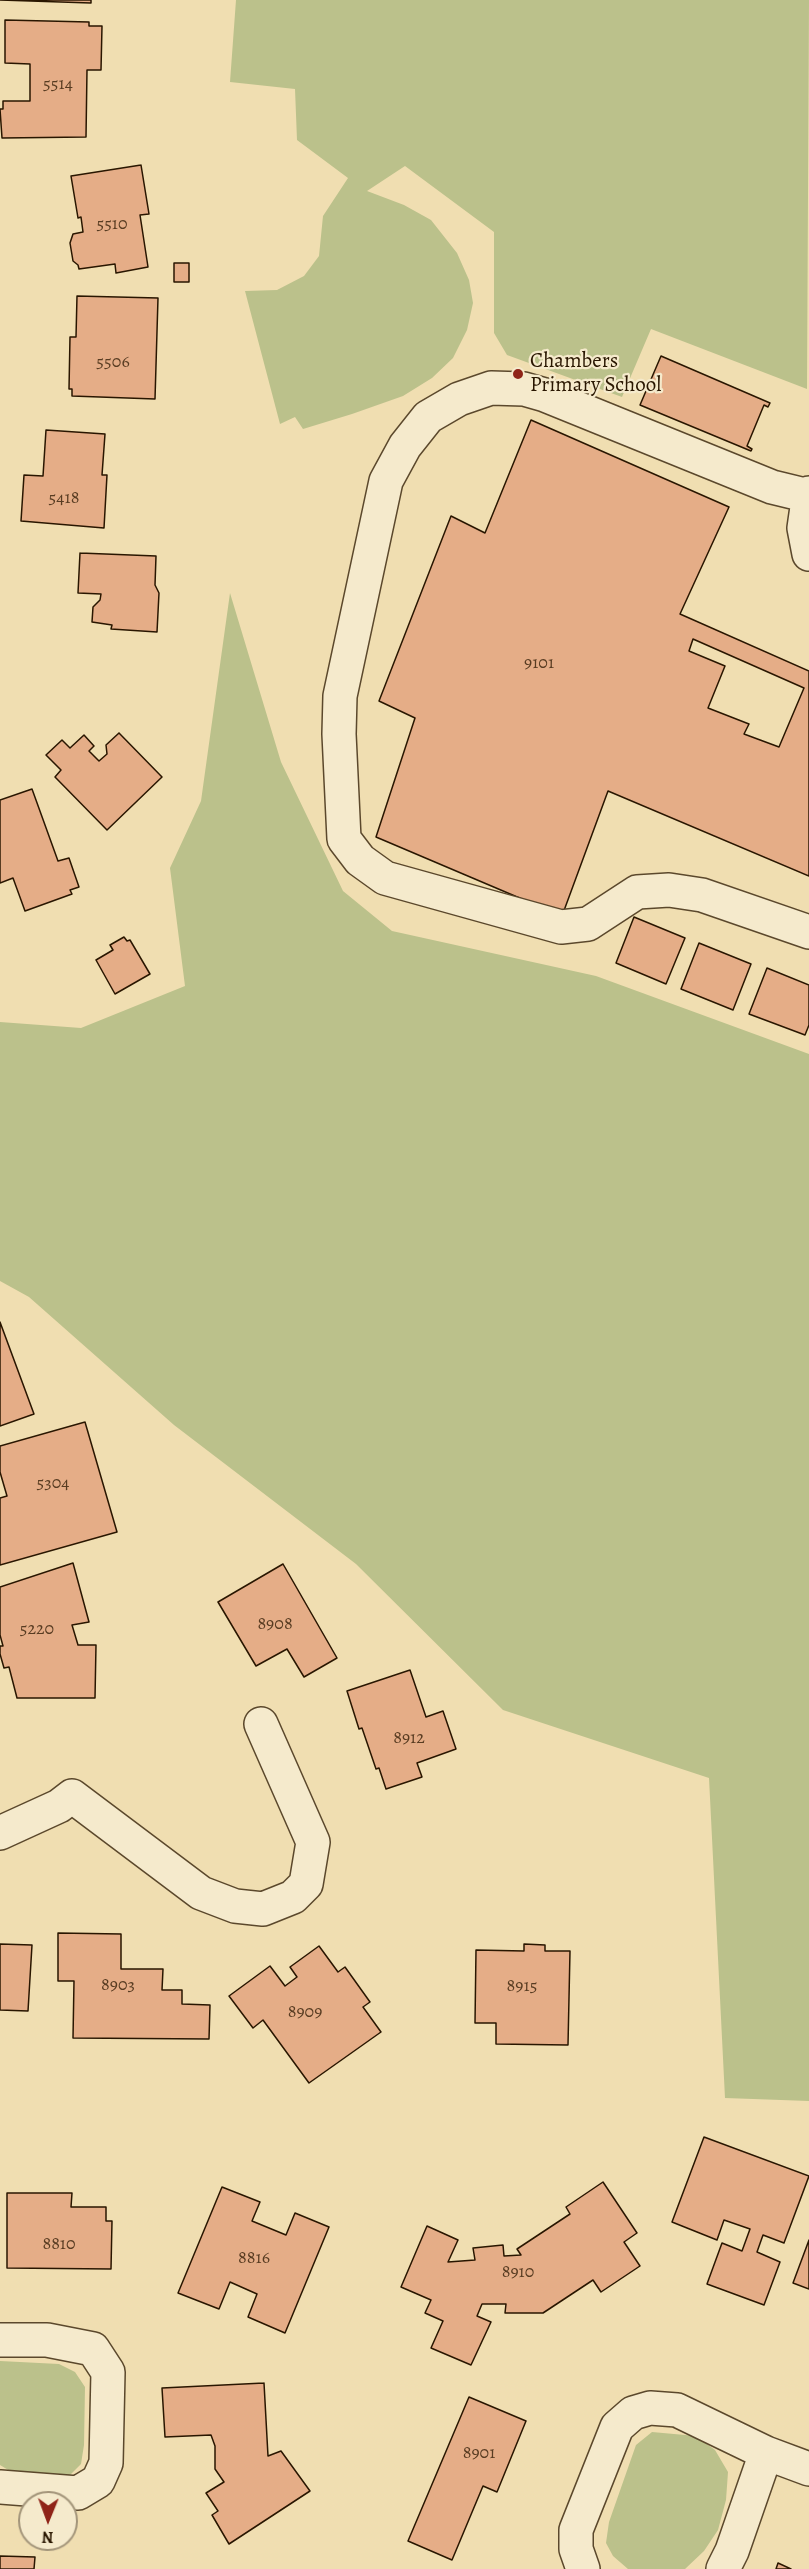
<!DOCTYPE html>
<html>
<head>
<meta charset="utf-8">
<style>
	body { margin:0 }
	#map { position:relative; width:809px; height:2569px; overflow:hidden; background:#f0deb1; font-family:Alegreya,serif }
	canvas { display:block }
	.north { position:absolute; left:18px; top:2491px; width:60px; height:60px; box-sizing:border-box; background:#f5eacc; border:2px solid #a3957a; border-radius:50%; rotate:181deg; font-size:16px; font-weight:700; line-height:24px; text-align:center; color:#291600 }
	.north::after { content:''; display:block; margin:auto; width:21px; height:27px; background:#8f2418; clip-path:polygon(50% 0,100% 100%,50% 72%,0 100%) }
</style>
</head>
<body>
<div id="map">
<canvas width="809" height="2569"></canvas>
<div class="north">N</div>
</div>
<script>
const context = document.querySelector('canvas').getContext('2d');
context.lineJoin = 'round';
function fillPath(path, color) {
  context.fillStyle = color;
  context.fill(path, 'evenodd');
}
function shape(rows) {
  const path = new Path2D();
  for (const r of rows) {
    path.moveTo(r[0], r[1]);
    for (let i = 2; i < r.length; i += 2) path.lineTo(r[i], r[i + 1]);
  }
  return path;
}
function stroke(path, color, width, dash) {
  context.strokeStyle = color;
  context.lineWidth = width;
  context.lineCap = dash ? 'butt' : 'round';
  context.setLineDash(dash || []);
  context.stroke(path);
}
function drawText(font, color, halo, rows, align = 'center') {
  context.font = font + ' Alegreya,serif';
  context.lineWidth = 4.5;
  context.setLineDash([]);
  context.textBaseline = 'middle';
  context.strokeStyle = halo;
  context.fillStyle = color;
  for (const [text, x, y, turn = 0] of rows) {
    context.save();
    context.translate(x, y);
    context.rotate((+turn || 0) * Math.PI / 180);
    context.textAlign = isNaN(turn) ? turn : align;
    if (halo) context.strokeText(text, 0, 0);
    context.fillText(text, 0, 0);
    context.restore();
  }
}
const green = shape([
	[236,0,809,0,807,389,651,329,622,397,507,355,494,333,494,232,405,166,367,191,404,205,431,220,457,253,469,280,473,303,467,330,453,358,432,378,403,396,352,414,303,429,295,417,280,424,245,291,277,290,304,276,319,256,323,216,348,178,297,140,295,89,230,82],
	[230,593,281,762,343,891,392,931,596,976,809,1054,809,2101,725,2098,709,1778,503,1710,356,1564,174,1425,29,1297,0,1281,0,1022,81,1028,185,986,170,868,201,801],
	[0,2361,59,2364,75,2372,85,2387,84,2445,81,2464,68,2477,10,2471,0,2465],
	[652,2432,696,2436,715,2450,728,2472,726,2500,718,2530,704,2551,685,2569,628,2569,613,2556,606,2543,609,2522,636,2445]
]);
const building = shape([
	[0,0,91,0,91,3,0,0],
	[5,20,89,22,89,26,102,26,101,70,87,70,86,137,2,138,0,109,3,109,3,101,30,101,30,64,5,63,5,20],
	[141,165,149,214,140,215,148,267,116,273,115,264,79,269,78,265,73,261,70,243,73,234,83,232,81,217,78,218,71,176,141,165],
	[174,263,189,263,189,282,174,282,174,263],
	[77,296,158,298,155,399,72,396,72,389,69,389,70,337,76,337,77,296],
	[661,356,770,403,768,407,764,405,747,446,752,449,751,451,640,405,661,356],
	[531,420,729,507,680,614,809,671,809,876,608,791,562,916,376,837,415,718,379,701,451,516,485,533,531,420],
	[693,639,804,688,779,747,744,734,749,724,708,708,725,666,689,651,693,639],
	[46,430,105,434,102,475,107,475,104,528,21,521,24,475,43,476,46,430],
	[80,553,156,556,155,585,159,593,157,632,111,629,112,625,92,622,93,607,100,600,101,594,78,593,80,553],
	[119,733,162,777,107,830,55,777,61,770,46,755,62,740,70,748,84,735,94,746,89,751,99,761,107,754,106,745,119,733],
	[32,789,58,861,69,858,79,887,70,890,72,894,25,911,13,878,0,883,0,800,32,789],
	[634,917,685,938,666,984,616,963,634,917],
	[124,937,127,941,130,940,150,974,115,994,96,960,113,950,110,945,124,937],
	[699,943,751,964,733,1010,681,989,699,943],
	[767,968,809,985,809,1025,805,1035,749,1014,767,968],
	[0,1322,34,1414,0,1426,0,1322],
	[85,1422,117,1532,0,1565,0,1498,7,1496,0,1472,0,1446,85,1422],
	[73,1563,89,1622,72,1625,78,1645,96,1645,95,1698,17,1698,9,1667,4,1668,0,1654,0,1646,3,1646,0,1635,0,1587,73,1563],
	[283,1564,337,1658,304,1677,287,1649,256,1666,218,1602,283,1564],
	[410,1670,426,1717,443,1711,456,1749,417,1763,422,1777,386,1789,379,1768,376,1769,362,1728,359,1729,347,1691,410,1670],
	[58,1933,121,1934,121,1969,163,1969,162,1990,182,1990,182,2004,210,2005,209,2039,73,2038,74,1981,58,1981,58,1933],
	[0,1944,32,1945,28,2011,0,2010,0,1944],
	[524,1944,545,1945,545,1951,570,1951,568,2045,496,2044,496,2023,475,2023,476,1950,524,1951,524,1944],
	[319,1946,338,1972,345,1967,370,2002,363,2007,381,2032,309,2083,263,2020,253,2028,229,1996,270,1966,285,1986,297,1977,290,1967,319,1946],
	[704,2137,809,2176,784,2243,763,2235,757,2252,780,2262,764,2305,707,2284,722,2243,742,2251,750,2229,724,2220,717,2240,672,2222,704,2137],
	[603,2182,637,2233,624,2242,640,2266,601,2292,593,2280,543,2313,505,2313,506,2304,482,2304,477,2316,491,2322,471,2365,431,2348,443,2321,425,2313,431,2300,401,2287,427,2226,458,2240,448,2262,475,2260,473,2248,503,2245,504,2256,521,2255,517,2249,570,2214,566,2207,603,2182],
	[222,2187,260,2202,252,2221,286,2235,295,2213,329,2227,285,2333,248,2317,257,2294,230,2282,219,2309,178,2293,222,2187],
	[7,2193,72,2193,71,2207,106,2207,106,2221,112,2221,111,2269,7,2268,7,2193],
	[809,2240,809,2289,793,2283,809,2240],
	[264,2383,268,2456,281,2451,310,2491,229,2544,212,2515,218,2511,206,2493,224,2482,215,2469,215,2446,211,2435,165,2437,162,2388,264,2383],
	[469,2397,526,2421,497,2492,483,2486,452,2560,408,2541,469,2397],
	[0,2556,35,2557,34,2569,0,2569,0,2556],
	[778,2563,791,2569,776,2569,778,2563]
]);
const minor = shape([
	[809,493,804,528,809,554],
	[809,496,772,487,545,395,524,389,491,388,459,399,428,417,405,446,386,481,340,696,339,734,344,839,360,860,385,878,561,927,588,924,637,892,669,890,702,895,809,932],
	[0,1833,59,1806,72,1796,201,1893,235,1906,263,1909,293,1897,306,1884,313,1842,261,1724],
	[0,2340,47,2340,93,2349,108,2372,106,2463,98,2481,78,2493,0,2487],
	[583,2569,576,2549,576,2530,617,2427,633,2413,650,2408,677,2410,766,2453,809,2469],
	[723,2569,732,2551,766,2453]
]);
const markers = [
	[518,374,6,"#8f2418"]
];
const numberNames = [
	["5514",58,85],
	["5510",112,225],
	["5506",113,363],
	["5418",64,499],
	["9101",539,664],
	["5304",53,1484],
	["8908",275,1625],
	["5220",37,1630],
	["8912",409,1739],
	["8903",118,1986],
	["8915",522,1987],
	["8909",305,2013],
	["8810",59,2245],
	["8816",254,2259],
	["8910",518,2273],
	["8901",479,2454]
];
const poiNames = [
	["Chambers",530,362],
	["Primary School",530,386]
];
fillPath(green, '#bbc18b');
fillPath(building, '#e5ad87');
stroke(building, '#291600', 1.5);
stroke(minor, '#5b482c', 36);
stroke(minor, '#f5eacc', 33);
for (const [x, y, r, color] of markers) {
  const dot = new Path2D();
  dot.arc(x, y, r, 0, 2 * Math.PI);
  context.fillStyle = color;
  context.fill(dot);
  stroke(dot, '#f5eacc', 2);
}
drawText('18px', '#583c22', null, numberNames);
drawText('21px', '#291600', '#f5eacc', poiNames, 'left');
</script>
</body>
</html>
